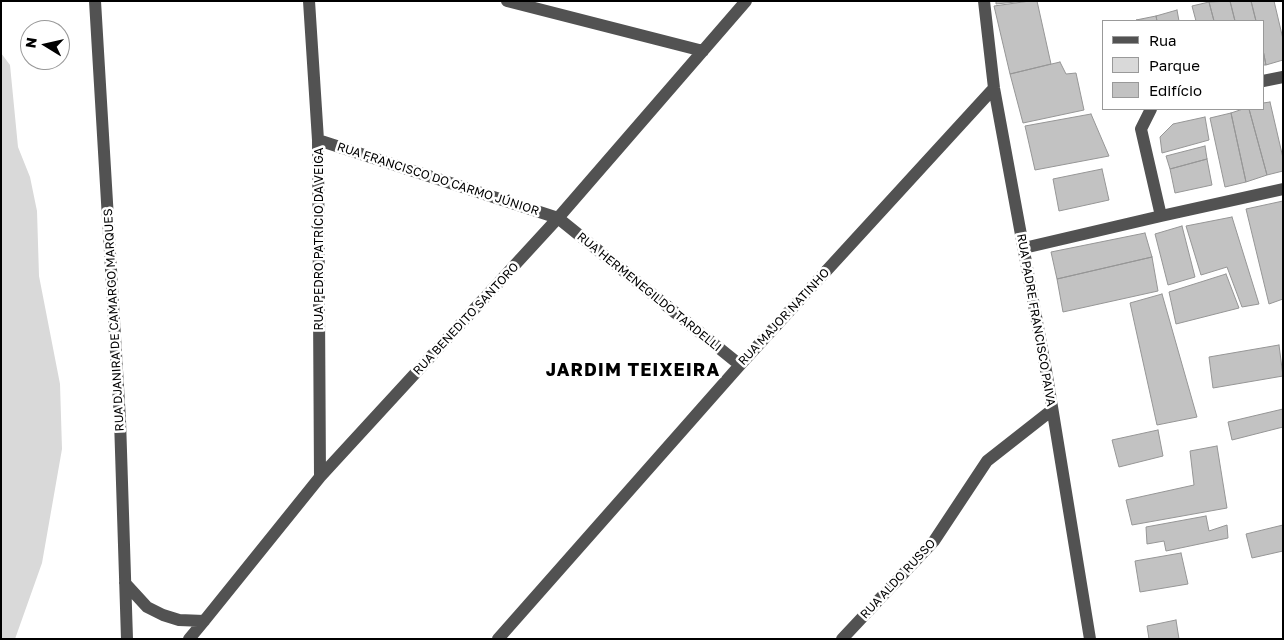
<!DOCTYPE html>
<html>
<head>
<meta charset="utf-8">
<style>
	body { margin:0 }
	#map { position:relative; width:1284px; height:640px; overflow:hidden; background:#fff; font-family:"Golos Text",sans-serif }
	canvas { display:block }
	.frame { position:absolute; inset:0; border:2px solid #000; pointer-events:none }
	.legend { position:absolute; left:1102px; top:20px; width:162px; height:90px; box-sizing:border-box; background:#fff; border:1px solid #999; margin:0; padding:6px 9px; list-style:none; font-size:15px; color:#000 }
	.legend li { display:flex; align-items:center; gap:10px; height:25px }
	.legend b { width:25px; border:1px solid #999 }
	.north { position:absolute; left:20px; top:20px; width:50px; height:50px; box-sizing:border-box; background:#fff; border:1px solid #999; border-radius:50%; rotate:279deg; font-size:14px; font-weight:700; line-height:20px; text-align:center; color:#000 }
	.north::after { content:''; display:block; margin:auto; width:18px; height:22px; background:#000; clip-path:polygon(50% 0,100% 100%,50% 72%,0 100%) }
</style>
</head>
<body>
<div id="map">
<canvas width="1284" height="640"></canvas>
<div class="frame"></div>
<ul class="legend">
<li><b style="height:6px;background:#525252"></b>Rua</li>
<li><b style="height:14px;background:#d9d9d9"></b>Parque</li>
<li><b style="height:14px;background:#c2c2c2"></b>Edifício</li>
</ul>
<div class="north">N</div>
</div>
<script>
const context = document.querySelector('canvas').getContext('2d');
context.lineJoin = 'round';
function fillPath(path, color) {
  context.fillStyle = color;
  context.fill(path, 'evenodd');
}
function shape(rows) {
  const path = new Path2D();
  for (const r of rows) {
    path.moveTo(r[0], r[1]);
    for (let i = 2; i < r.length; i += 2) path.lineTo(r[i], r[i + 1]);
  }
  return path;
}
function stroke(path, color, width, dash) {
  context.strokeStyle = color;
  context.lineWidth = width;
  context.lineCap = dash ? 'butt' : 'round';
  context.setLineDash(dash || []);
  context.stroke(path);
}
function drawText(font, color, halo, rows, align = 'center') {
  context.font = font + ' "Golos Text",sans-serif';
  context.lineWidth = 5;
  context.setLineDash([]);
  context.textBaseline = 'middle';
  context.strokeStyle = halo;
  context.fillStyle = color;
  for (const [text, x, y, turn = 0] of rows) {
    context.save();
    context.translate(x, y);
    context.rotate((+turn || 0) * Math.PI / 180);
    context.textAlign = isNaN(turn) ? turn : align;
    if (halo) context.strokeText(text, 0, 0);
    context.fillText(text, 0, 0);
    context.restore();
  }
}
const green = shape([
	[1,53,10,65,18,147,30,177,37,211,39,276,60,384,62,449,42,563,15,639,1,639]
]);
const building = shape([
	[996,1,1025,1,996,4,996,1],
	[1030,1,1037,1,1051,64,1010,74,994,6,1030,1],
	[1230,1,1251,1,1256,21,1235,21,1230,1],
	[1230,1,1235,21,1214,21,1209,2,1230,1],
	[1251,1,1274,1,1283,39,1283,60,1266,65,1263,50,1263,21,1256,21,1251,1],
	[1209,2,1214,21,1196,21,1192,6,1209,2],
	[1177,10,1179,21,1157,21,1156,16,1177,10],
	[1156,16,1157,21,1136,20,1156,16],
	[1263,50,1266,65,1263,65,1263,50],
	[1060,62,1066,74,1076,73,1084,110,1023,123,1010,74,1060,62],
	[1270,102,1283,158,1283,171,1267,175,1249,109,1263,109,1263,103,1270,102],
	[1243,109,1249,109,1267,175,1246,182,1231,113,1243,109],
	[1231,113,1246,182,1225,187,1210,118,1231,113],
	[1091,114,1109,156,1035,170,1025,126,1091,114],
	[1205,117,1209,140,1162,153,1160,137,1173,124,1205,117],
	[1205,146,1207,159,1170,169,1166,156,1205,146],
	[1207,159,1212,185,1175,193,1170,169,1207,159],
	[1102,169,1109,200,1059,211,1053,179,1102,169],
	[1283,201,1283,299,1269,304,1246,209,1283,201],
	[1232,217,1259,304,1242,307,1227,267,1201,275,1186,226,1232,217],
	[1182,226,1195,277,1168,285,1155,234,1182,226],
	[1145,233,1152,257,1057,279,1051,252,1145,233],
	[1152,257,1158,291,1063,312,1057,279,1152,257],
	[1226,274,1239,308,1176,324,1169,292,1226,274],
	[1162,294,1197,417,1157,425,1130,303,1162,294],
	[1279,345,1283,376,1213,388,1209,357,1279,345],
	[1283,409,1283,427,1232,440,1228,422,1283,409],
	[1158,430,1163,456,1119,467,1112,440,1158,430],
	[1217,446,1227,508,1132,525,1126,500,1194,485,1190,451,1217,446],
	[1206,516,1209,531,1227,525,1228,538,1166,551,1164,541,1147,544,1146,527,1206,516],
	[1283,525,1283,551,1252,558,1246,534,1283,525],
	[1181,553,1188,584,1140,592,1135,561,1181,553],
	[1176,620,1179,639,1149,639,1147,626,1176,620]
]);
const minor = shape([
	[95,1,120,420,127,639],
	[309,1,318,140,320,477],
	[507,1,703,51],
	[984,1,994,88,1047,376,1090,639],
	[1263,81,1283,77],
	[1151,109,1141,129,1161,216],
	[318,140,558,218,740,365],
	[1024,248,1161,216,1283,189],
	[125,583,147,607,163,615,179,620,204,621],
	[189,639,204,621,320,477,558,218,746,1],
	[498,639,740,365,994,88],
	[842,639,934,541,987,461,1052,410]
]);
const streetNames = [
	["RUA FRANCISCO DO CARMO JÚNIOR",438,179,18],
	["RUA PEDRO PATRÍCIO DA VEIGA",319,239,-90],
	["RUA HERMENEGILDO TARDELLI",649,292,39],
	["RUA MAJOR NATINHO",784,317,-47],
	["RUA BENEDITO SANTORO",466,319,-47],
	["RUA DJANIRA DE CAMARGO MARQUES",114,320,-93],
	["RUA PADRE FRANCISCO PAIVA",1036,320,80],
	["RUA ALDO RUSSO",898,579,-47]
];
const districtNames = [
	["JARDIM TEIXEIRA",633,370]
];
fillPath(green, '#d9d9d9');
fillPath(building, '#c2c2c2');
stroke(building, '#969696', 1);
stroke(minor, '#525252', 12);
drawText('12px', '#000', '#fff', streetNames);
context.letterSpacing = '1px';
drawText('bold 18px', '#000', '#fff', districtNames);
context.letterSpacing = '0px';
</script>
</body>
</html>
